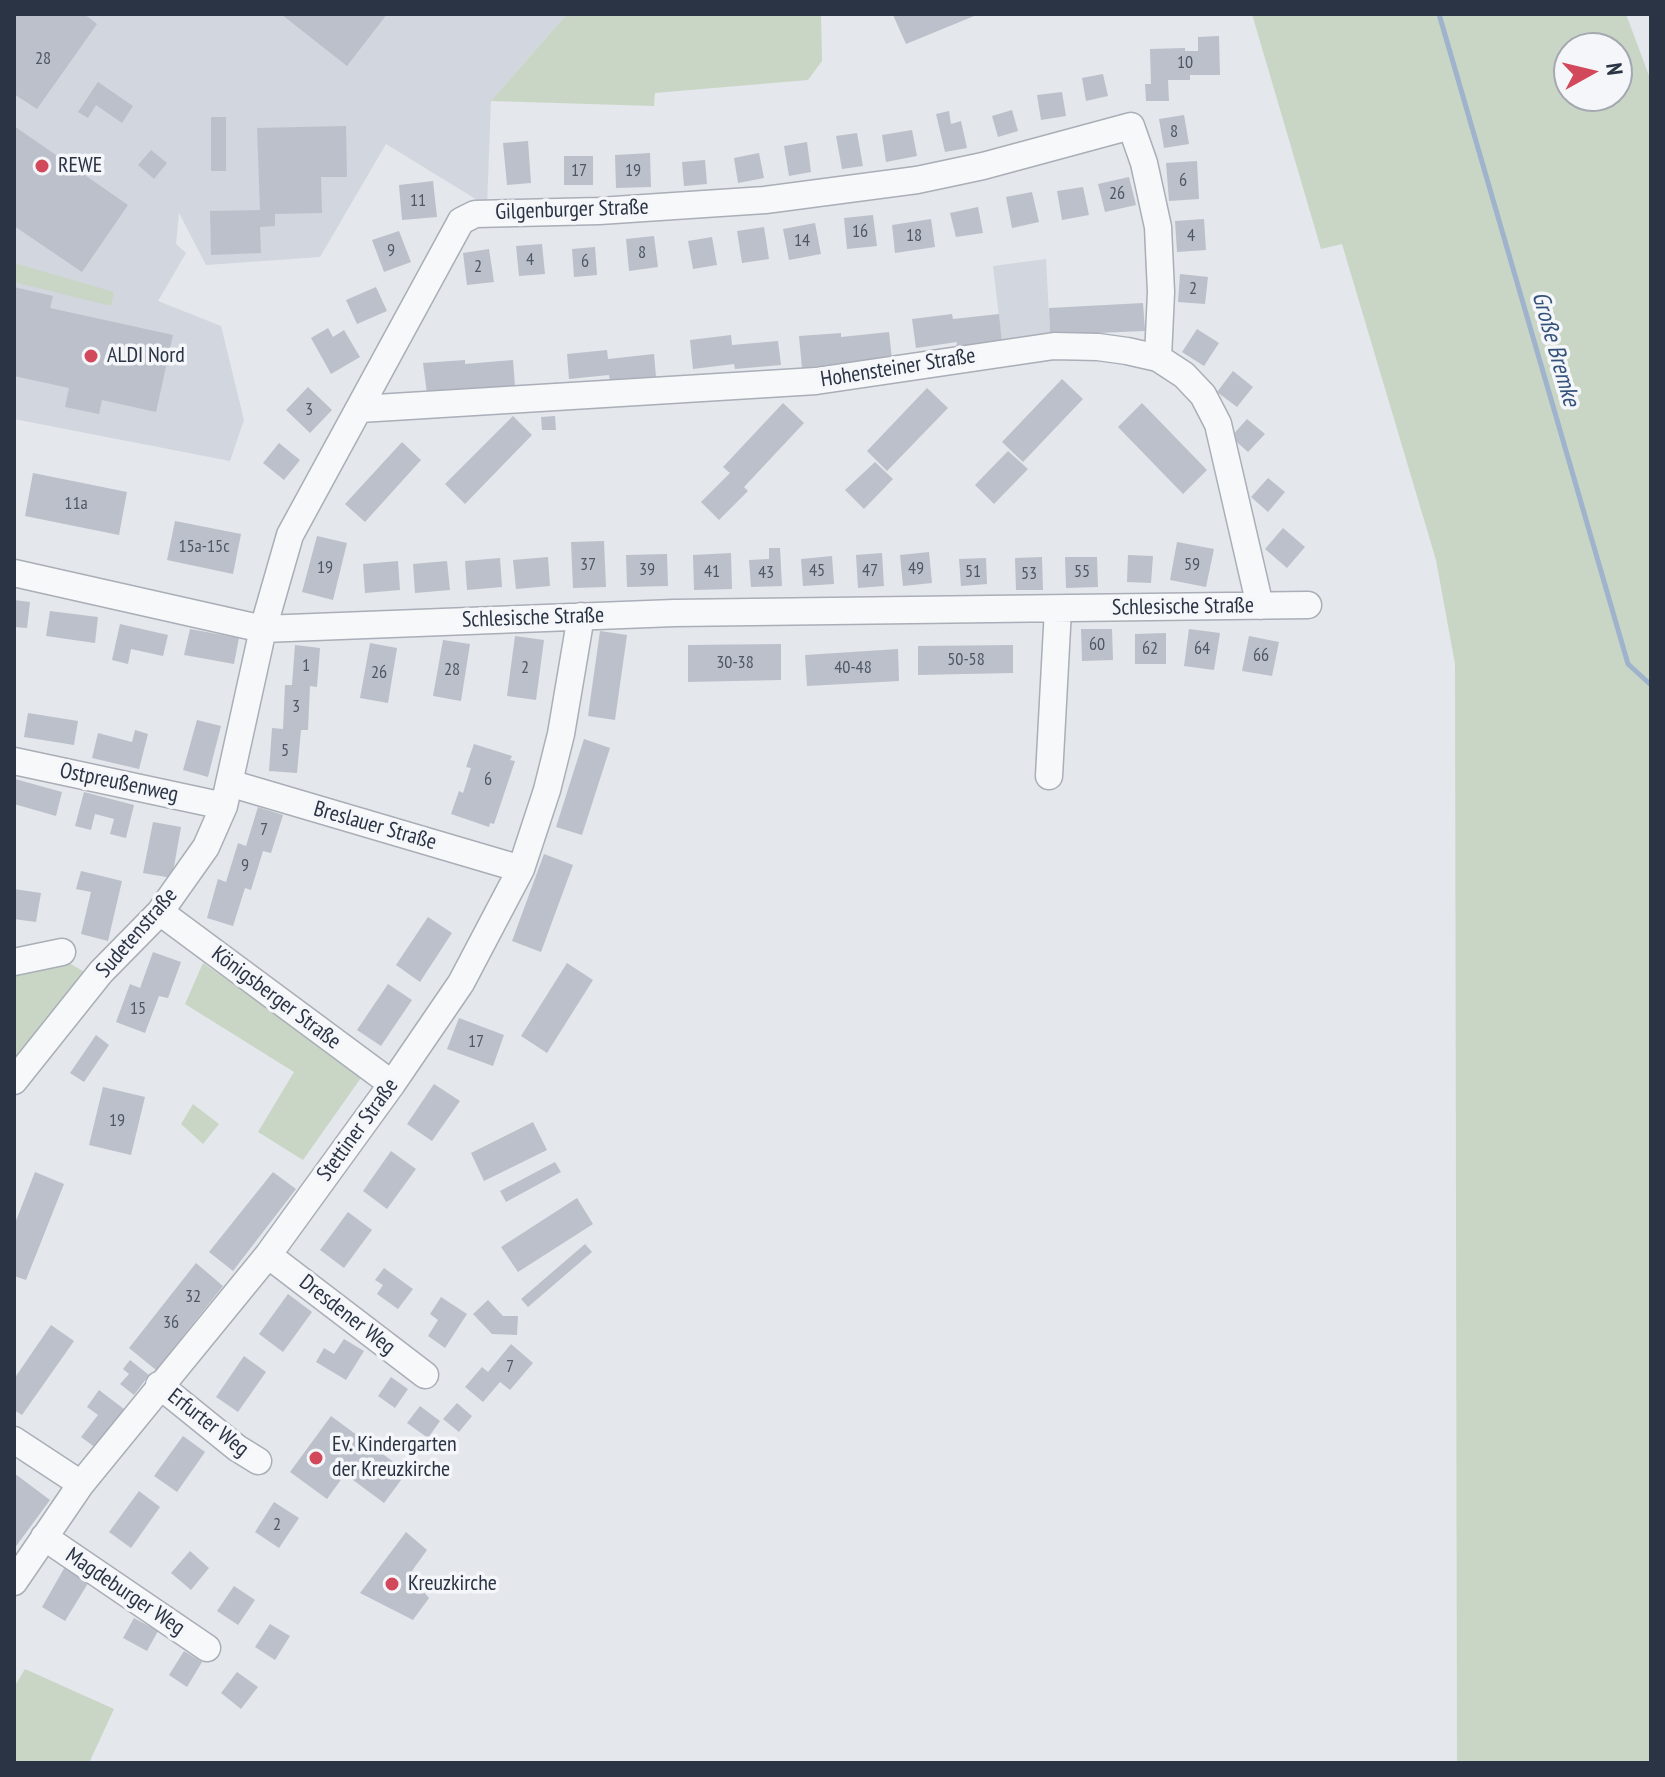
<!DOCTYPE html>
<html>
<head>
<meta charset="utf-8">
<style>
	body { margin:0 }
	#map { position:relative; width:1665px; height:1777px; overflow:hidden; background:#e4e7ec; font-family:"PT Sans Narrow",sans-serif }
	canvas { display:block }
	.frame { position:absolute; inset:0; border:16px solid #2b3445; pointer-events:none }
	.north { position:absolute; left:1553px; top:32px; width:80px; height:80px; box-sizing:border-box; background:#f4f6f9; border:2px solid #a4a8b1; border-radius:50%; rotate:82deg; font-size:22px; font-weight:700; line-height:32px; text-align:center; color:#2b3445 }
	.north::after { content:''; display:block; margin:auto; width:28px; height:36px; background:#d1495b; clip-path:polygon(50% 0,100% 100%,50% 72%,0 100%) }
</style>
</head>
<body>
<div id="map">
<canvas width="1665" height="1777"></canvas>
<div class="frame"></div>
<div class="north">N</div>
</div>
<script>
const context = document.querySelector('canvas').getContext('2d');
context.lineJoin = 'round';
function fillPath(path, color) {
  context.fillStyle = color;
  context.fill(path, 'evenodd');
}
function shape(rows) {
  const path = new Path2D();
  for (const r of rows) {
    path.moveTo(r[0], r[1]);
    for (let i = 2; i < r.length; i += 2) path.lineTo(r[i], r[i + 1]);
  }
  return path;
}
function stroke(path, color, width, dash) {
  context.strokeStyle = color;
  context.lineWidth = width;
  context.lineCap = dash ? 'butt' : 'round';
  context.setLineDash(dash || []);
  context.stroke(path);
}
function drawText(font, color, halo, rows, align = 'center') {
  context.font = font + ' "PT Sans Narrow",sans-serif';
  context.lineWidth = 7;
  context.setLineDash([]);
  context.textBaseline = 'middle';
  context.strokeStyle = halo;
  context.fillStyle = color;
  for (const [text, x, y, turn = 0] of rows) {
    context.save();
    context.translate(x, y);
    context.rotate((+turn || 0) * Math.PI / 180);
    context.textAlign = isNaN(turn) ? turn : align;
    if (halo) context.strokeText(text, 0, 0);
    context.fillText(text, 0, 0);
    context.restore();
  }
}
const built = shape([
	[14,14,567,14,491,101,487,206,386,144,320,257,206,265,179,213,176,244,186,253,158,301,221,326,244,420,230,461,14,419],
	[1046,259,1050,335,1002,342,993,266]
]);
const green = shape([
	[567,14,821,14,822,61,808,80,655,93,654,106,491,101],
	[1252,14,1626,14,1651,81,1651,1763,1457,1763,1455,664,1436,560,1342,244,1321,249],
	[1569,48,1617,48,1617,96,1569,96],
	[14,263,114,292,111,306,14,282],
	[69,963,88,974,15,1062,14,977,43,964],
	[203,963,363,1075,303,1160,258,1132,294,1072,185,1004],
	[193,1104,219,1124,203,1144,181,1124],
	[25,1669,114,1709,89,1763,14,1763,14,1687]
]);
const stream = shape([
	[1439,14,1628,664,1651,685]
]);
const building = shape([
	[14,14,84,14,97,24,37,109,14,94],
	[281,14,387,14,347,66],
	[979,14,906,44,893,15,895,14],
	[1219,36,1220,75,1190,75,1190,80,1168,80,1169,101,1146,101,1145,84,1151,84,1150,49,1185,48,1185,51,1198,51,1198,37],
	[1103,74,1108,96,1086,101,1082,78],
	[98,82,133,106,122,123,96,105,88,118,78,112],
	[1062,92,1066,116,1041,120,1037,95],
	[1012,110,1018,131,998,137,992,116],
	[949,111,951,124,961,121,967,148,945,152,936,114],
	[1184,115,1189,144,1164,148,1159,119],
	[211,117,226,117,226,171,211,171],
	[14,126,128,205,82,272,14,226],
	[346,126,347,177,321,177,322,213,275,214,275,226,260,227,261,253,211,255,210,211,260,210,257,128],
	[912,130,917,156,886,162,882,135],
	[857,133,863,166,842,169,836,136],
	[528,141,531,183,507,185,503,143],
	[807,142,811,172,789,176,784,146],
	[151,150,167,163,154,179,138,165],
	[650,153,651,187,616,188,615,155],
	[759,153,764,178,738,183,734,158],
	[564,156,593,156,593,185,564,185],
	[705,160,707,184,684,186,682,162],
	[1197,161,1199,199,1169,201,1166,163],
	[1129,177,1136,205,1105,212,1098,184],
	[433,181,437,217,402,220,399,185],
	[1083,187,1089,215,1062,220,1057,191],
	[1032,192,1039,222,1012,228,1006,197],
	[978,207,983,233,956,237,950,213],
	[873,215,877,246,847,249,844,218],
	[931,219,935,247,895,253,892,225],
	[1204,219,1206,250,1177,252,1175,221],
	[815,223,821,254,789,260,783,229],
	[764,227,769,259,742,263,737,231],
	[399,231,411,262,384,272,372,240],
	[654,236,658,267,629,271,626,239],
	[712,237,717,265,693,269,688,241],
	[542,244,545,274,519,276,516,246],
	[595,247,597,275,574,277,572,249],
	[489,249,494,282,467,285,463,253],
	[1180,274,1208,277,1205,304,1178,302],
	[14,287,53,296,50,308,173,335,156,412,102,400,99,414,65,407,69,388,14,376],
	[376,287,387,311,357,324,346,300],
	[1143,303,1145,331,1050,335,1049,308],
	[952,314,953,319,999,314,1002,342,956,347,957,342,916,348,912,319],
	[328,328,333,337,344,330,360,357,331,374,311,338],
	[1197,329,1219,343,1204,366,1182,352],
	[889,332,892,359,802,368,799,336,841,333,841,337],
	[731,335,732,345,778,341,781,365,735,369,734,364,693,369,690,340],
	[607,350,608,359,654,354,656,377,610,381,609,375,569,379,567,354],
	[465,360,465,364,513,360,515,386,427,394,423,363],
	[1233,371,1253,387,1237,407,1217,392],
	[1062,379,1083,399,1023,462,1002,442],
	[308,387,332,410,310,433,286,410],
	[927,388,948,408,887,471,867,451],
	[783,403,804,423,744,487,748,491,719,520,701,502,730,473,723,467],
	[1142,403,1207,470,1183,494,1118,427],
	[513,416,532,435,465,504,445,484],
	[555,416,556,430,542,430,541,417],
	[1247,419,1265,434,1248,452,1231,437],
	[402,442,421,460,365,522,345,504],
	[279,443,300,460,284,480,263,463],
	[1008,451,1028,469,994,504,975,485],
	[875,462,893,479,864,509,845,490],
	[33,473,127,492,119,535,25,516],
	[1268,478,1285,492,1268,512,1251,497],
	[175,521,241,534,233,574,167,560],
	[1283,528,1305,547,1287,568,1265,549],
	[317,536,347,543,333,600,302,592],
	[604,541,606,587,573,588,571,542],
	[1177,542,1214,549,1206,587,1170,580],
	[769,548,780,548,782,586,751,587,749,560,769,559],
	[929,552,932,583,903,586,900,555],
	[731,553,732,589,694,590,693,555],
	[882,553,884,586,858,588,856,555],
	[667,554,668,586,627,587,626,555],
	[1128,555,1153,556,1151,583,1127,582],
	[832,556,834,584,803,586,801,559],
	[548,557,550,586,516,589,513,560],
	[1042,557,1043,590,1016,590,1015,558],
	[1065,557,1097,557,1098,587,1066,588],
	[500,558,502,587,467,590,465,561],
	[986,558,987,584,961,586,959,559],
	[398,561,400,590,365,593,363,564],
	[447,561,450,590,415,593,413,564],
	[14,600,30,602,27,628,14,627],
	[50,611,98,617,95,643,46,636],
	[120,624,168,635,163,656,131,649,128,664,112,660],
	[190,629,239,638,234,664,184,655],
	[1081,629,1112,629,1113,660,1082,661],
	[1189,629,1220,633,1214,670,1184,666],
	[600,631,627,635,615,720,588,716],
	[1166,633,1166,664,1135,664,1135,634],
	[515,636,544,640,536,700,507,696],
	[1249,636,1279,642,1272,676,1242,671],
	[443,640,470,644,461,701,433,696],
	[370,643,397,648,388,703,360,698],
	[781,644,781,680,688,682,688,645],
	[295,645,320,648,317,687,310,686,308,730,301,730,297,773,269,771,272,728,283,729,285,685,292,685],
	[1013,645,1013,673,918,675,918,646],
	[898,649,899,681,807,686,805,655],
	[28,713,78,721,74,745,24,737],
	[197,720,221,726,208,777,183,770],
	[135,730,148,734,139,769,92,758,98,733,132,742],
	[584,739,610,748,582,835,556,827],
	[474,744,512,756,510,760,515,761,494,824,490,823,489,827,451,814,459,791,463,793,471,768,466,767],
	[15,779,62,792,56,816,14,804],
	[84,792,134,805,126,838,110,834,114,819,95,814,91,830,75,826],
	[258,807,283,815,271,853,263,851,251,890,245,888,233,926,207,918,218,879,226,882,238,843,246,846],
	[153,822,181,827,172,878,143,873],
	[544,854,573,865,541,952,512,941],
	[81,871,122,881,108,941,81,934,91,892,76,889],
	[14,889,41,893,36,922,14,919],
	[428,917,452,933,420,982,396,965],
	[153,952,181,962,168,998,159,996,145,1033,116,1022,130,984,140,988],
	[567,963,593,980,547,1053,521,1036],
	[388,984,412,1000,381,1046,357,1030],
	[459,1018,504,1035,493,1066,447,1049],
	[96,1035,109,1045,84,1082,70,1073],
	[434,1084,460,1101,432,1141,407,1124],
	[103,1087,145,1097,131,1155,89,1145],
	[533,1122,547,1150,484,1181,471,1153],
	[391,1151,416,1169,387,1209,363,1191],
	[555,1162,561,1172,506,1202,500,1191],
	[35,1172,64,1184,26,1280,14,1276,14,1226],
	[273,1172,296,1189,233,1271,209,1252],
	[577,1198,593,1224,518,1272,501,1247],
	[348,1212,372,1230,344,1268,320,1250],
	[585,1244,592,1252,528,1307,521,1299],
	[196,1263,223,1286,156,1370,129,1348],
	[384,1268,413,1289,398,1309,377,1294,383,1285,375,1280],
	[288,1294,312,1312,283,1352,259,1334],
	[441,1297,467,1314,445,1348,428,1336,438,1320,430,1314],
	[488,1300,503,1316,518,1316,517,1335,492,1334,473,1314],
	[51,1325,74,1341,22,1415,14,1410,14,1379],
	[344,1339,364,1351,346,1380,316,1362,324,1348,334,1354],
	[511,1344,533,1363,510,1390,500,1382,483,1402,465,1387,482,1367,488,1372],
	[244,1356,266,1372,238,1412,216,1397],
	[130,1360,149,1375,134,1395,120,1384,129,1374,123,1369],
	[391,1377,408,1389,395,1408,378,1396],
	[99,1390,128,1412,100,1451,81,1437,98,1415,87,1407],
	[457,1403,472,1416,459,1432,443,1419],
	[420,1406,440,1421,428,1438,407,1423],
	[331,1416,407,1472,384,1503,345,1474,327,1499,290,1472],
	[183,1436,205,1452,177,1492,154,1476],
	[14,1473,50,1500,14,1549],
	[139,1491,160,1507,131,1548,109,1532],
	[274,1502,299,1518,279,1548,255,1532],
	[406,1532,427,1550,409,1575,429,1598,413,1620,360,1593],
	[190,1551,209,1568,191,1590,171,1573],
	[66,1565,90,1580,65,1621,42,1607],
	[234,1586,255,1600,238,1625,217,1611],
	[134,1618,158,1631,147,1651,123,1638],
	[270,1624,290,1636,275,1660,255,1647],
	[184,1651,202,1662,187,1687,169,1675],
	[237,1672,258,1687,241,1709,221,1693]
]);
const minor = shape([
	[360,409,816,381,1054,346,1098,347,1127,351,1158,358,1184,375,1203,395,1218,424,1260,606],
	[14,573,263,629,674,613,1308,605],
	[14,761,224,806],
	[1049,776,1058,609],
	[229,783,521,869],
	[160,912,392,1084],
	[14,962,62,952],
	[14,1081,101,972,160,912,206,847,224,806,263,629,290,535,461,221,475,214,599,211,765,200,917,180,983,166,1131,126,1144,163,1158,227,1161,292,1158,358],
	[268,1255,425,1375],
	[159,1385,237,1448,258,1461],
	[14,1440,81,1484],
	[44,1537,207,1648],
	[14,1582,81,1484,268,1255,392,1084,461,983,521,869,547,790,561,734,581,616]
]);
const markers = [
	[42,166,8,"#d1495b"],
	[91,356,8,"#d1495b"],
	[316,1458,8,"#d1495b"],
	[392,1584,8,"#d1495b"]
];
const numberNames = [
	["28",43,59],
	["10",1185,63],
	["8",1174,132],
	["17",579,171],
	["19",633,171],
	["6",1183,181],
	["26",1117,194],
	["11",418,201],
	["16",860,232],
	["18",914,236],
	["4",1191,236],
	["14",802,241],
	["9",391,251],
	["8",642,253],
	["4",530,260],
	["6",585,262],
	["2",478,267],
	["2",1193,289],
	["3",309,410],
	["11a",76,504],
	["15a-15c",204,547],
	["37",588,565],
	["59",1192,565],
	["19",325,568],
	["49",916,569],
	["39",647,570],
	["45",817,571],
	["47",870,571],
	["41",712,572],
	["51",973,572],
	["55",1082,572],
	["43",766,573],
	["53",1029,574],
	["60",1097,645],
	["62",1150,649],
	["64",1202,649],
	["66",1261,656],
	["50-58",966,660],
	["30-38",735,663],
	["1",306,666],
	["2",525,668],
	["40-48",853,668],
	["28",452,670],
	["26",379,673],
	["3",296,707],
	["5",285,751],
	["6",488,780],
	["7",264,830],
	["9",245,866],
	["15",138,1009],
	["17",476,1042],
	["19",117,1121],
	["32",193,1297],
	["36",171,1323],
	["7",510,1367],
	["2",277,1525]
];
const poiNames = [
	["REWE",58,166],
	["ALDI Nord",107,356],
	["Ev. Kindergarten",332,1445],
	["der Kreuzkirche",332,1470],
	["Kreuzkirche",408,1584]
];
const streetNames = [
	["Gilgenburger Straße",572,210,-2],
	["Hohensteiner Straße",898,368,-9],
	["Schlesische Straße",1183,607,-1],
	["Schlesische Straße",533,618,-2],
	["Ostpreußenweg",119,783,12],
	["Breslauer Straße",375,826,16],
	["Sudetenstraße",137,933,-49],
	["Königsberger Straße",276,998,37],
	["Stettiner Straße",358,1130,-54],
	["Dresdener Weg",347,1315,38],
	["Erfurter Weg",208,1423,38],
	["Magdeburger Weg",125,1592,34]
];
const waterNames = [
	["Große Bremke",1555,349,74]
];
fillPath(built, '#d2d6de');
fillPath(green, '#c9d6c5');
stroke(stream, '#9fb4cc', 5);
fillPath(building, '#bbc0ca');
stroke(minor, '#a9aeb7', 29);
stroke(minor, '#f7f8fa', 26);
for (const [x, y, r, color] of markers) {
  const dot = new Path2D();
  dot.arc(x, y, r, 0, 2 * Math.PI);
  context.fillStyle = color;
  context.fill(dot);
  stroke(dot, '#f4f6f9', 3);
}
drawText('18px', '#4f5766', null, numberNames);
drawText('22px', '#2b3445', '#f4f6f9', poiNames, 'left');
drawText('22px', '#2b3445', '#f4f6f9', streetNames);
drawText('italic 24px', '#34527a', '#f4f6f9', waterNames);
</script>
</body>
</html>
